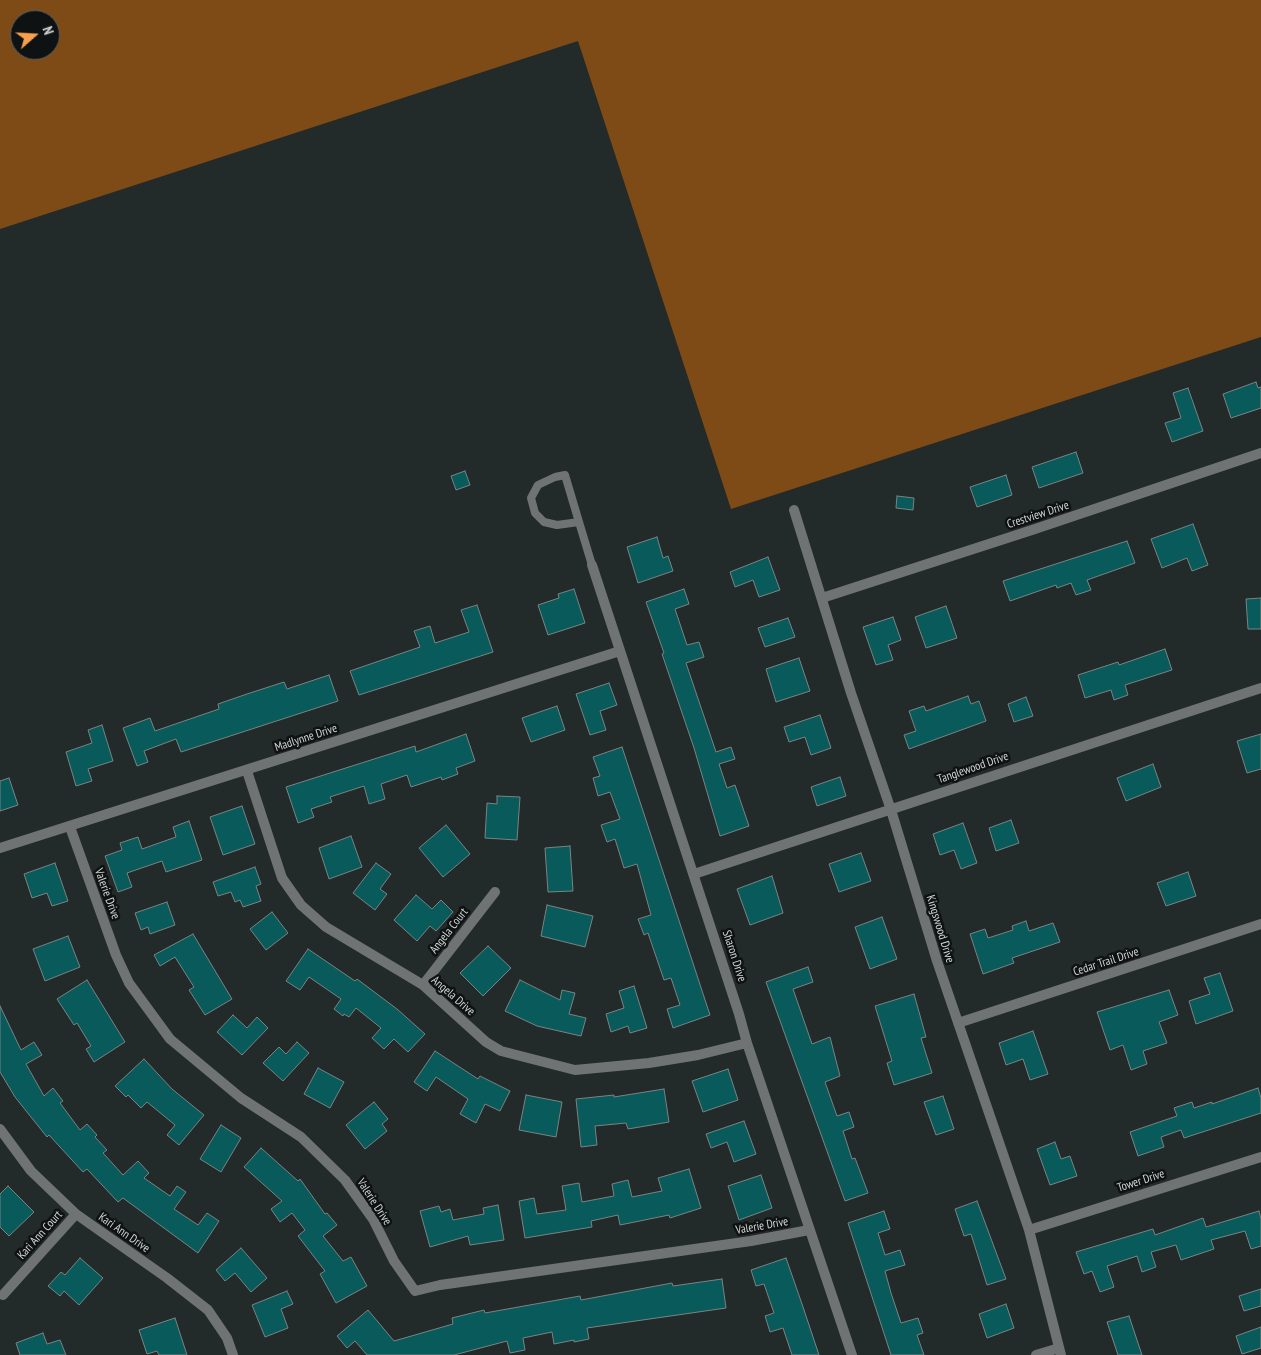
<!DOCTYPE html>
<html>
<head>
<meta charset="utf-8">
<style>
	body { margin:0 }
	#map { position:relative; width:1261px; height:1355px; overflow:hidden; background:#232a2a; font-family:"PT Sans Narrow",sans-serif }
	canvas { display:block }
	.north { position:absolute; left:10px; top:10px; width:50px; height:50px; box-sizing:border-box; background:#0f1212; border:1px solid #5d6060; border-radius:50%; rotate:71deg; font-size:14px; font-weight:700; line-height:20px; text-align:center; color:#d1d6d5 }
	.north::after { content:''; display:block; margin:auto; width:18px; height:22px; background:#f8a04b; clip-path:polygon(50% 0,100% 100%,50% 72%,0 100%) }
</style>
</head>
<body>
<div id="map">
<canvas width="1261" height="1355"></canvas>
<div class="north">N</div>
</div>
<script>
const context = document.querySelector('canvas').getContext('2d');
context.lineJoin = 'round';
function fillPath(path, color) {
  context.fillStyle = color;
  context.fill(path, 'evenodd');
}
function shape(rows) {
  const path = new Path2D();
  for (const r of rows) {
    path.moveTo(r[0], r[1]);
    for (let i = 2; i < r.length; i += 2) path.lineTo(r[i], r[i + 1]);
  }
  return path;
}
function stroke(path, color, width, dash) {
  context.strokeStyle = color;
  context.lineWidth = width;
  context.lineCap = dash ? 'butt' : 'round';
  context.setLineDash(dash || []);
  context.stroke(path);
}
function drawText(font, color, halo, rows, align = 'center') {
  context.font = font + ' "PT Sans Narrow",sans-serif';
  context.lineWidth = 5;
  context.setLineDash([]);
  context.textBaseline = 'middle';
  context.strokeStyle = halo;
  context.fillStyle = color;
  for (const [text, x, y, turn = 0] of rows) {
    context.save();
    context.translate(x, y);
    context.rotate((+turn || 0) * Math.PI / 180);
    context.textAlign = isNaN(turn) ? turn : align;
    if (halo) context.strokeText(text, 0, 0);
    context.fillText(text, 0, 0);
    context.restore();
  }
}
const forest = shape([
	[0,0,1261,0,1261,337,731,509,578,41,0,229],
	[20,20,50,20,50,50,20,50]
]);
const building = shape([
	[1256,382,1258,388,1261,387,1261,408,1231,418,1223,394,1256,382],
	[1188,388,1203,431,1172,442,1165,423,1181,418,1173,393,1188,388],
	[1076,452,1083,473,1039,488,1032,467,1076,452],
	[465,471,470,485,456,490,451,476,465,471],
	[1006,475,1012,495,977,507,970,487,1006,475],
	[897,496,914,498,913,510,896,508,897,496],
	[1193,524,1208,565,1192,571,1187,558,1162,568,1151,539,1193,524],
	[657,537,663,558,668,556,673,571,638,583,627,547,657,537],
	[1127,541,1135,563,1087,580,1091,590,1076,595,1071,583,1057,588,1056,585,1010,601,1003,581,1127,541],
	[768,557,780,590,759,597,753,580,735,587,730,572,768,557],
	[574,589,585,623,548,635,538,605,559,598,558,594,574,589],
	[684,589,689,604,675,609,687,645,699,642,704,657,686,663,716,752,731,747,735,759,719,764,727,788,735,785,749,826,720,836,694,748,662,654,664,653,646,602,684,589],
	[1261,598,1261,629,1248,629,1246,599,1261,598],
	[477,605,493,652,359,695,350,671,420,647,414,631,430,626,435,643,469,632,461,610,477,605],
	[946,606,957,638,926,648,915,617,946,606],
	[893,617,901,640,888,645,893,660,876,665,863,627,893,617],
	[788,618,795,637,765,647,758,628,788,618],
	[1165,649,1172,670,1125,685,1128,695,1114,700,1111,690,1085,698,1078,675,1118,662,1119,665,1165,649],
	[799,658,810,691,776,702,766,669,799,658],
	[329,675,338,701,181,752,176,739,144,751,148,762,137,766,123,728,150,718,155,731,219,709,218,704,247,694,284,682,287,689,329,675],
	[609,683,617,705,600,711,606,730,590,735,576,694,609,683],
	[968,696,971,704,979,701,986,721,909,749,904,735,916,731,909,711,924,706,926,711,968,696],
	[1026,697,1033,716,1014,722,1008,704,1026,697],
	[557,706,565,730,531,742,522,718,557,706],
	[820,715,831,748,811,755,805,737,789,742,784,727,820,715],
	[102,725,113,761,88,769,92,781,76,786,66,752,92,743,88,730,102,725],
	[466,734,475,761,456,768,458,774,442,780,441,777,411,787,407,775,381,784,385,799,369,804,364,786,330,797,332,802,311,809,314,817,298,823,286,787,415,746,416,752,466,734],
	[1261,734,1261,769,1247,773,1237,741,1261,734],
	[622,747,710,1015,673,1028,667,1009,680,1005,671,978,664,980,648,933,644,935,638,919,651,915,637,864,624,868,615,839,607,842,601,825,620,819,610,792,598,796,593,778,600,776,593,757,622,747],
	[1153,764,1161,787,1126,801,1117,778,1153,764],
	[840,777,846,796,817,806,811,787,840,777],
	[9,778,18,805,0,811,0,781,9,778],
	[497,796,520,797,517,840,485,838,487,803,497,804,497,796],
	[242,806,255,844,223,855,210,817,242,806],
	[1011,820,1019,843,996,851,989,828,1011,820],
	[189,821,202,860,166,872,162,861,127,873,132,887,118,892,105,856,122,850,120,843,138,837,142,849,176,837,173,827,189,821],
	[963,823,977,863,961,869,954,850,940,855,933,834,963,823],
	[446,825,470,854,443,877,419,848,446,825],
	[351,836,362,867,329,879,319,848,351,836],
	[570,846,573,891,548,892,545,848,570,846],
	[861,853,871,881,839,892,829,864,861,853],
	[55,863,68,901,52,906,47,893,32,898,24,874,55,863],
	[376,863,391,874,380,889,387,894,375,910,353,893,376,863],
	[255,867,261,884,256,886,261,901,243,907,240,900,235,902,231,892,218,896,213,882,255,867],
	[1188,872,1196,896,1166,906,1157,883,1188,872],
	[772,876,783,913,750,925,737,889,772,876],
	[416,895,432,909,441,900,453,912,436,931,430,926,417,941,394,920,416,895],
	[167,902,175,925,150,934,148,927,141,930,135,913,167,902],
	[547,905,593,916,585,947,541,936,547,905],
	[272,912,288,933,266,950,250,929,272,912],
	[882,917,897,959,870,969,855,927,882,917],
	[1026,921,1029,931,1053,923,1060,942,1012,958,1014,963,983,974,970,934,985,929,988,938,1013,930,1012,926,1026,921],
	[193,934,232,999,205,1015,189,990,194,987,175,957,160,966,154,955,193,934],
	[68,936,80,967,45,981,33,949,68,936],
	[488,946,511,968,483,996,460,973,488,946],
	[308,949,355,981,357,979,397,1009,425,1034,408,1052,394,1039,384,1049,372,1038,381,1028,356,1008,349,1017,344,1014,343,1016,334,1009,341,999,309,977,300,990,286,981,308,949],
	[808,967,813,982,793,989,812,1044,830,1037,840,1076,825,1082,837,1116,849,1112,854,1127,843,1131,852,1159,855,1158,868,1193,845,1201,766,982,808,967],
	[1220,973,1233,1011,1196,1024,1189,1001,1210,994,1204,978,1220,973],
	[87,980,125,1042,94,1062,86,1049,91,1046,77,1023,74,1025,57,999,87,980],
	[520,980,560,1000,562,990,575,993,569,1014,586,1018,581,1036,537,1026,505,1011,520,980],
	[634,986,647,1028,630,1033,628,1026,611,1032,606,1014,624,1008,619,991,634,986],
	[1169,990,1178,1015,1159,1022,1167,1043,1143,1051,1147,1064,1131,1070,1123,1045,1110,1050,1097,1012,1169,990],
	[914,994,926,1037,921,1038,932,1073,894,1085,887,1063,892,1061,875,1006,914,994],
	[0,1006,21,1050,34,1042,42,1055,26,1064,44,1096,53,1088,63,1101,60,1103,80,1130,87,1124,97,1135,95,1137,107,1150,103,1153,123,1175,138,1161,149,1173,144,1178,170,1196,177,1186,186,1192,174,1209,198,1225,207,1213,219,1221,198,1253,123,1198,118,1202,87,1169,83,1172,49,1135,47,1137,15,1097,0,1072,0,1006],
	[233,1015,247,1028,257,1017,268,1028,242,1055,217,1032,233,1015],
	[1033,1031,1048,1074,1030,1080,1023,1059,1006,1065,999,1043,1033,1031],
	[297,1042,309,1053,283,1081,263,1063,279,1047,286,1054,297,1042],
	[435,1051,478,1079,480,1076,510,1091,500,1111,485,1104,476,1123,460,1114,468,1099,436,1077,427,1091,414,1082,435,1051],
	[144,1059,172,1089,204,1115,179,1145,167,1135,175,1125,147,1102,141,1108,128,1095,126,1097,115,1086,144,1059],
	[318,1068,344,1082,330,1108,304,1094,318,1068],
	[728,1069,738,1100,703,1112,692,1081,728,1069],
	[1258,1088,1261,1098,1261,1113,1184,1138,1181,1130,1161,1137,1164,1147,1138,1156,1130,1132,1177,1116,1174,1108,1192,1102,1194,1108,1212,1102,1212,1104,1258,1088],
	[664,1089,669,1122,628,1129,626,1123,595,1126,597,1145,581,1147,576,1099,614,1095,614,1097,664,1089],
	[526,1095,562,1102,556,1137,519,1130,526,1095],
	[943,1096,954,1129,936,1135,924,1102,943,1096],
	[374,1102,388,1119,382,1124,387,1131,365,1149,346,1125,374,1102],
	[744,1121,756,1154,734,1162,727,1142,711,1148,706,1134,744,1121],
	[221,1125,241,1138,221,1172,200,1159,221,1125],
	[1055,1142,1061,1159,1070,1156,1077,1176,1050,1185,1037,1149,1055,1142],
	[261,1148,298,1181,300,1179,325,1214,327,1213,337,1225,323,1236,343,1261,351,1257,367,1286,336,1303,320,1274,325,1271,298,1236,305,1230,292,1213,280,1222,271,1209,282,1201,244,1167,261,1148],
	[689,1169,701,1208,670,1218,669,1215,620,1225,618,1215,591,1221,592,1227,525,1238,519,1201,534,1198,537,1214,566,1210,562,1186,579,1183,582,1202,614,1196,612,1184,628,1180,632,1197,662,1191,658,1178,689,1169],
	[761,1175,772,1208,739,1220,728,1186,761,1175],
	[8,1186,34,1212,9,1236,0,1227,0,1194,8,1186],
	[977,1201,1006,1279,987,1285,971,1234,964,1236,955,1209,977,1201],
	[498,1205,504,1240,470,1245,468,1236,430,1247,420,1211,439,1206,441,1212,450,1209,453,1220,484,1214,483,1208,498,1205],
	[884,1211,890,1229,878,1233,885,1255,900,1250,905,1265,885,1271,891,1293,901,1323,918,1318,923,1333,917,1335,924,1355,891,1355,848,1223,884,1211],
	[1259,1211,1261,1219,1261,1246,1251,1249,1245,1231,1211,1240,1214,1249,1181,1260,1176,1245,1151,1252,1156,1267,1142,1272,1137,1256,1107,1266,1114,1287,1100,1292,1092,1271,1084,1274,1076,1252,1153,1229,1155,1235,1203,1218,1206,1227,1259,1211],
	[241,1248,267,1278,251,1292,235,1273,225,1281,216,1270,241,1248],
	[80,1258,103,1278,79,1305,64,1291,60,1296,48,1286,61,1272,65,1275,80,1258],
	[786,1258,802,1304,819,1355,792,1355,783,1328,770,1332,765,1316,774,1313,764,1284,756,1286,751,1270,786,1258],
	[722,1279,726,1308,587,1328,589,1339,574,1342,574,1340,554,1344,552,1332,523,1338,525,1350,510,1353,507,1341,454,1355,367,1355,355,1341,347,1348,337,1336,368,1310,394,1341,453,1324,452,1318,484,1310,485,1313,580,1296,581,1300,672,1283,673,1286,722,1279],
	[1261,1289,1261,1306,1244,1311,1239,1296,1261,1289],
	[287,1291,293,1304,281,1309,288,1328,265,1337,252,1305,287,1291],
	[1006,1304,1014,1328,987,1338,979,1314,1006,1304],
	[1129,1316,1142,1355,1118,1355,1107,1322,1129,1316],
	[175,1318,187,1355,159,1355,157,1351,147,1354,139,1330,175,1318],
	[1261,1327,1261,1348,1242,1354,1236,1336,1261,1327],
	[43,1333,47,1344,60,1340,66,1355,20,1355,16,1343,43,1333]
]);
const service = shape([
	[579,522,557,525,544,522,535,513,531,498,538,485,555,477,565,475,579,522,592,565]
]);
const minor = shape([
	[794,510,851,693,891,810,937,961,1029,1230,1061,1355],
	[592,565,739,1014,747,1043,852,1355],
	[822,598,1032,530,1261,453],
	[247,771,282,878,301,905,326,927,423,985,486,1042,501,1051,575,1070,649,1063,698,1055,747,1043],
	[70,827,116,955,129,983,170,1039,241,1098,301,1137,345,1180,373,1219,394,1261,415,1291,440,1285,751,1241,809,1230],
	[0,848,620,651],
	[694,874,1261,688],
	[423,985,495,892],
	[958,1023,1261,924],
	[0,1129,31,1171,76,1214,167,1278,208,1310,227,1338,233,1355],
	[1029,1230,1261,1157],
	[3,1295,76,1214],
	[1036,1355,1059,1348]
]);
const streetNames = [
	["Crestview Drive",1038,515,-18],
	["Madlynne Drive",306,738,-18],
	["Tanglewood Drive",973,768,-19],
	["Valerie Drive",107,894,70],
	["Kingswood Drive",940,929,73],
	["Angela Court",449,931,-52],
	["Sharon Drive",734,956,72],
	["Cedar Trail Drive",1106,962,-18],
	["Angela Drive",453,996,41],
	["Tower Drive",1141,1181,-18],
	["Valerie Drive",374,1202,57],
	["Valerie Drive",762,1226,-10],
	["Kari Ann Drive",124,1233,35],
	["Kari Ann Court",40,1235,-48]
];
fillPath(forest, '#7e4b16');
fillPath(building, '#085b5a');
stroke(building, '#7b8383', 1);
stroke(service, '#707373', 8);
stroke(minor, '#707373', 10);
drawText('12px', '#d1d6d5', '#0f1212', streetNames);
</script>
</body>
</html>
